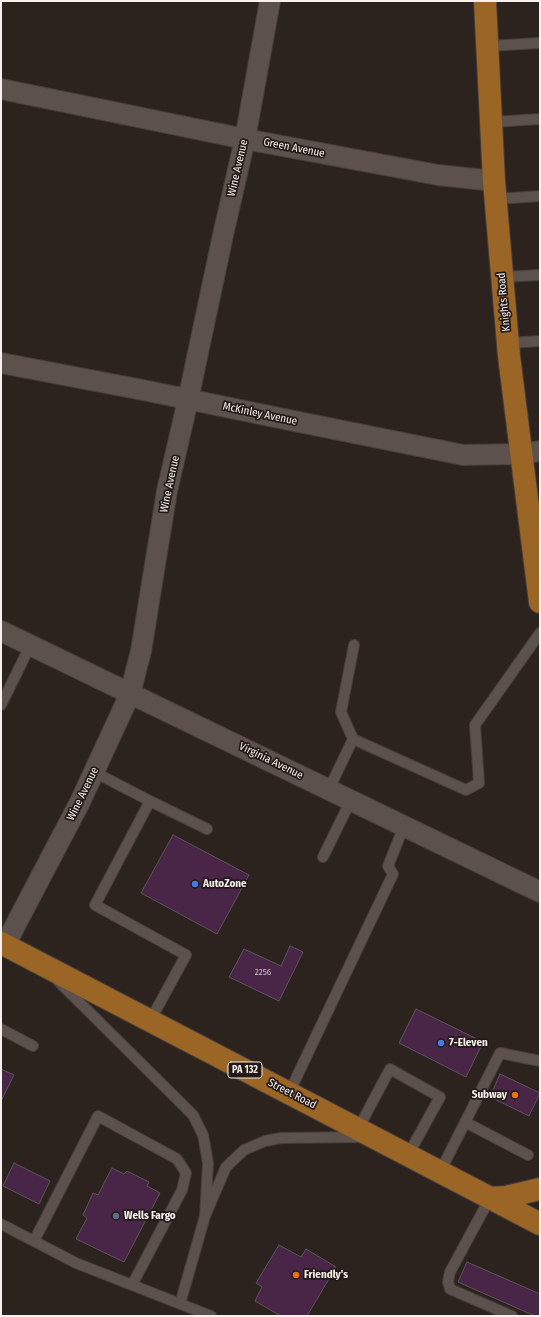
<!DOCTYPE html>
<html>
<head>
<meta charset="utf-8">
<style>
	body { margin:0 }
	#map { position:relative; width:541px; height:1317px; overflow:hidden; background:#2c231f; font-family:"Fira Sans Condensed",sans-serif }
	canvas { display:block }
	.frame { position:absolute; inset:0; border:2px solid #f7f0ee; pointer-events:none }
</style>
</head>
<body>
<div id="map">
<canvas width="541" height="1317"></canvas>
<div class="frame"></div>
</div>
<script>
const context = document.querySelector('canvas').getContext('2d');
context.lineJoin = 'round';
function fillPath(path, color) {
  context.fillStyle = color;
  context.fill(path, 'evenodd');
}
function shape(rows) {
  const path = new Path2D();
  for (const r of rows) {
    path.moveTo(r[0], r[1]);
    for (let i = 2; i < r.length; i += 2) path.lineTo(r[i], r[i + 1]);
  }
  return path;
}
function stroke(path, color, width, dash) {
  context.strokeStyle = color;
  context.lineWidth = width;
  context.lineCap = dash ? 'butt' : 'round';
  context.setLineDash(dash || []);
  context.stroke(path);
}
function drawText(font, color, halo, rows, align = 'center') {
  context.font = font + ' "Fira Sans Condensed",sans-serif';
  context.lineWidth = 3.5;
  context.setLineDash([]);
  context.textBaseline = 'middle';
  context.strokeStyle = halo;
  context.fillStyle = color;
  for (const [text, x, y, turn = 0] of rows) {
    context.save();
    context.translate(x, y);
    context.rotate((+turn || 0) * Math.PI / 180);
    context.textAlign = isNaN(turn) ? turn : align;
    if (halo) context.strokeText(text, 0, 0);
    context.fillText(text, 0, 0);
    context.restore();
  }
}
const building = shape([
	[173,835,249,875,217,934,141,893,173,835],
	[290,946,303,952,279,1001,229,977,244,949,281,966,290,946],
	[416,1009,483,1042,466,1077,399,1043,416,1009],
	[1,1069,14,1075,1,1101,1,1069],
	[500,1074,540,1093,529,1116,490,1097,500,1074],
	[14,1163,50,1181,39,1204,3,1186,14,1163],
	[112,1168,124,1174,127,1171,149,1182,147,1186,160,1193,124,1262,76,1239,87,1218,83,1215,93,1193,98,1195,112,1168],
	[279,1245,301,1257,306,1249,336,1267,307,1316,281,1316,255,1301,262,1287,256,1283,279,1245],
	[467,1262,540,1294,540,1316,535,1316,458,1282,467,1262]
]);
const lane = shape([
	[488,46,540,43],
	[492,122,540,119],
	[496,199,540,196],
	[502,277,540,275],
	[508,343,540,341],
	[1,705,30,646],
	[353,739,341,712,354,645],
	[94,772,150,801,95,905,186,955,150,1021],
	[329,789,353,739,466,790,479,783,475,725,540,633],
	[150,801,207,829],
	[323,857,351,800],
	[58,981,193,1115,203,1135,208,1163,205,1216],
	[1,1029,33,1046],
	[289,1093,393,874,388,866,404,826],
	[465,1122,528,1155],
	[358,1129,390,1069,440,1097,408,1155],
	[440,1172,500,1053,540,1061],
	[490,1198,450,1272,448,1282,450,1289,512,1316],
	[1,1224,76,1263,211,1316],
	[34,1241,98,1116,177,1159,186,1173,182,1190,132,1285],
	[180,1304,205,1216,226,1167,244,1150,265,1141,281,1138,363,1137]
]);
const street = shape([
	[1,89,245,139,438,175,494,181],
	[1,363,143,390,294,421,463,455,521,454,540,451],
	[1,631,540,892],
	[5,945,80,802,130,694,141,651,167,491,188,400,223,235,245,139,270,1]
]);
const primary = shape([
	[485,1,494,181,509,356,540,602],
	[1,943,540,1224],
	[490,1198,506,1197,540,1189]
]);
const markers = [
	[195,884,4,"#3f7fe0"],
	[441,1043,4,"#3f7fe0"],
	[515,1095,4,"#e8710a"],
	[116,1216,4,"#5c6f8a"],
	[296,1275,4,"#e8710a"]
];
const numberNames = [
	["2256",263,972]
];
const shields = [
	[245,1070,34]
];
const shieldNames = [
	["PA 132",245,1070]
];
const streetNames = [
	["Green Avenue",294,148,11],
	["Wine Avenue",238,168,-77],
	["Knights Road",504,302,-95],
	["McKinley Avenue",260,414,12],
	["Wine Avenue",170,484,-78],
	["Virginia Avenue",271,761,26],
	["Wine Avenue",83,794,-64],
	["Street Road",292,1094,27]
];
const poiNames = [
	["AutoZone",203,884],
	["7-Eleven",449,1043],
	["Subway",507,1095,"right"],
	["Wells Fargo",124,1216],
	["Friendly's",304,1275]
];
fillPath(building, '#492548');
stroke(building, '#5d555c', 1);
stroke(lane, '#463e3b', 12);
stroke(street, '#463e3b', 22);
stroke(primary, '#463e3b', 24);
stroke(lane, '#5c514d', 10);
stroke(street, '#5c514d', 20);
stroke(primary, '#9a6525', 22);
for (const [x, y, r, color] of markers) {
  const dot = new Path2D();
  dot.arc(x, y, r, 0, 2 * Math.PI);
  context.fillStyle = color;
  context.fill(dot);
  stroke(dot, '#221916', 1.5);
}
drawText('9px', '#ccbdc4', null, numberNames);
for (const [x, y, w] of shields) {
  const box = new Path2D();
  box.roundRect(x - w / 2, y - 8, w, 16, 3);
  context.fillStyle = '#221916';
  context.fill(box);
  stroke(box, '#f7f0ee', 1);
}
drawText('bold 10px', '#f7f0ee', null, shieldNames);
drawText('11px', '#f7f0ee', '#221916', streetNames);
drawText('bold 11px', '#f7f0ee', '#221916', poiNames, 'left');
</script>
</body>
</html>
